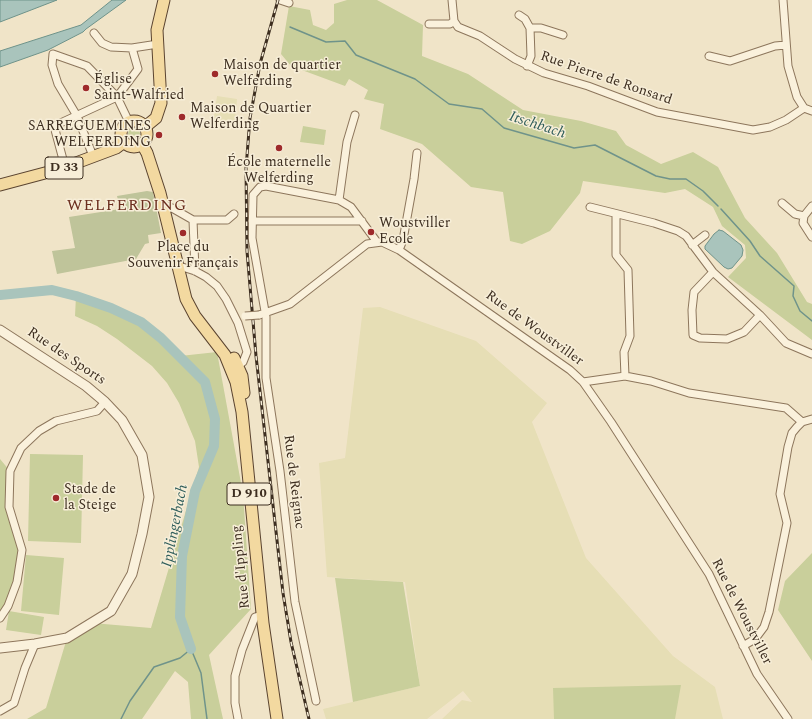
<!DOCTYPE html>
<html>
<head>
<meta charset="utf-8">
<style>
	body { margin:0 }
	canvas { display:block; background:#f0e4c8 }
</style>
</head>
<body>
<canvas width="812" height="719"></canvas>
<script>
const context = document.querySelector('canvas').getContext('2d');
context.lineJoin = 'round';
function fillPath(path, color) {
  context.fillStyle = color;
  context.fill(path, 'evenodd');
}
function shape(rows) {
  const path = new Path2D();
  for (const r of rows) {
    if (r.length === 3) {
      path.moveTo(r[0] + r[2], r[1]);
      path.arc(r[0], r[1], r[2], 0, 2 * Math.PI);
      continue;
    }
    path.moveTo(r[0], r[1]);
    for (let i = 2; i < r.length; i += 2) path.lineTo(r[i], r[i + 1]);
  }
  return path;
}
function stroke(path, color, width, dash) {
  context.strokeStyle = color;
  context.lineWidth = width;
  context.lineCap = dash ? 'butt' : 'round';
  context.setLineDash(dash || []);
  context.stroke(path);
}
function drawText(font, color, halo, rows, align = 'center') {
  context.font = font + ' Spectral,serif';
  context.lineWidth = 3;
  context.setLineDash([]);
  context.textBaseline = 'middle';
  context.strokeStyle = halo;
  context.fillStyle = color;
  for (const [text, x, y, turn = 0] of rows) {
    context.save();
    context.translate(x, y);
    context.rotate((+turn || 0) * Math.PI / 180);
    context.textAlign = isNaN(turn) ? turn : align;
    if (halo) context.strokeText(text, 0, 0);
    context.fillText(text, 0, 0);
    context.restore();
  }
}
const farmland = shape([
	[217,96,237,99,235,122,213,123],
	[380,307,476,341,547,403,532,422,586,558,673,656,715,687,723,719,442,719,462,700,472,702,463,691,427,719,326,719,323,709,420,686,405,582,327,577,319,463,345,458,363,308]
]);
const green = shape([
	[347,0,377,0,423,25,422,56,468,74,523,110,581,121,616,131,626,145,661,164,693,152,718,167,745,218,777,253,807,302,812,304,812,340,728,277,746,258,745,245,722,226,713,207,685,189,665,193,583,181,580,193,550,231,522,244,510,241,503,192,471,187,422,144,380,129,384,104,364,99,368,90,349,79,345,86,291,66,281,54,289,6,310,10,313,25,326,30,334,23,334,4],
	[303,126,326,130,324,145,300,142],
	[134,134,6],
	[76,296,111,308,141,322,180,356,217,352,243,494,251,609,209,655,223,719,191,719,188,682,175,671,142,719,27,719,46,708,67,638,92,623,151,628,199,467,195,441,179,403,167,383,152,366,117,339,97,326,75,316],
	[30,454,83,455,81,543,28,541],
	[0,459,10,471,9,507,22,550,17,582,0,618],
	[812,553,812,661,778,610,785,581],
	[26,555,64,558,59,615,21,611],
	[335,578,403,582,420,686,353,702],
	[9,611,44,617,41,635,6,630],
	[681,685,675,719,554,719,553,688]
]);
const cemetery = shape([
	[147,191,153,192,161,233,148,235,149,243,145,244,136,259,57,274,52,251,75,248,69,217,120,209,117,196]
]);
const water = shape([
	[0,0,57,0,0,22,0,0],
	[112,0,126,0,86,29,83,32,48,50,0,67,0,51,81,25,112,0],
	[719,230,723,231,741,245,743,250,742,256,732,268,728,269,724,267,705,249,705,246,714,234,719,230]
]);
const stream = shape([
	[290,27,326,42,345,41,356,55,415,79,449,104,482,109,504,128,574,148,595,145,656,176,670,179,686,179,703,191,718,206],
	[721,209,750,241,760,256,794,286,793,296,800,311,812,321],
	[121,719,130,701,154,667,180,658,191,649,201,673,207,719]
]);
const river = shape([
	[0,295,52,290,76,296,111,308,141,322,161,338,205,382,215,419,214,446,195,491,182,556,180,617,191,649]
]);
const minor = shape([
	[280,0,289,3],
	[452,0,454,21,458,27,480,36,515,59,544,73,588,86,657,112,753,130,770,127,786,120,804,108],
	[783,0,788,66,797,97,804,108,812,111],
	[519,15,525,19,530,28,531,56,527,66],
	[429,24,450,24,454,21],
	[530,28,541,28,563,35],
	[94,33,102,43,111,47,132,48,158,44],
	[709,56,730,61,775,46,786,45],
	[93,156,77,116,58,84,52,65,53,54,87,66,117,97,129,122],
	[65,167,54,126,117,97,138,69,132,48],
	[339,200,347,142,355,115],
	[782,203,795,214,804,216,812,206],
	[163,206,172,208,193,220,227,220,234,214],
	[590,207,654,223,678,231,686,236,713,272,760,315,786,343,812,354],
	[616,214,616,255,628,270,630,336,624,352,625,376],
	[804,216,803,223,812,237],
	[193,220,195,271],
	[252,221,362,221],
	[692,245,705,235],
	[399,250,403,240,414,179,417,153],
	[176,265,195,271,206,277,217,286,226,299,238,323,247,352,243,362,234,368],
	[713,272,694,292,692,310,693,335,700,338,727,339,744,332,760,315],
	[259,315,290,304,367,244,382,242,399,250,570,370,583,382,611,422,709,574,757,674,788,719],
	[583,382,625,376,651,381,689,393,786,408,802,422],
	[0,618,8,606,17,582,22,550,9,507,10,471,21,448,39,431,56,421,97,411,105,402],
	[743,646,755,639,764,627,769,612,787,523,780,494,788,447,792,433,797,427,802,422,812,419],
	[316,701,295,602,280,471,266,378,266,317,252,238,253,195,260,187,266,186,339,200,351,207,377,242],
	[0,711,14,703,25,668,35,644],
	[238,719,235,703,235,676,242,650,255,617,262,615]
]);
const tertiary = shape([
	[0,330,86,386,105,402,122,420,142,455,149,497,142,534,132,574,111,611,67,638,35,644,0,648]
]);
const primary = shape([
	[134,134,13],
	[145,127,156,118,161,103,157,30,164,0],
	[142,144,147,153,160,193,186,299,195,316,225,355,236,382,242,412,263,623,277,719],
	[0,185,60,169,116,148,124,142],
	[234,358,242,376,244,393]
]);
const rail = shape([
	[278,0,260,64,250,118,246,168,247,251,256,356,283,593,291,642,309,719]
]);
const minorBridge = shape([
	[245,316,259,315]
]);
const markers = [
	[215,74,4,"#9e2a2b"],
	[86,88,4,"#9e2a2b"],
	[182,117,4,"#9e2a2b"],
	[159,135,4,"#9e2a2b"],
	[279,148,4,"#9e2a2b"],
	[371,232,4,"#9e2a2b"],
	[183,233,4,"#9e2a2b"],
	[56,498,4,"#9e2a2b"]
];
const shields = [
	[64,168,38],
	[249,494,44]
];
const shieldNames = [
	["D 33",64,168],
	["D 910",249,494]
];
const poiNames = [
	["Maison de quartier",223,66],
	["Welferding",223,82],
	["Église",94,80],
	["Saint-Walfried",94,96],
	["Maison de Quartier",190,109],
	["Welferding",190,125],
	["SARREGUEMINES",151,127,"right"],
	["WELFERDING",151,143,"right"],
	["École maternelle",279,163,"center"],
	["Welferding",279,179,"center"],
	["Woustviller",379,224],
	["Ecole",379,240],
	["Place du",183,248,"center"],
	["Souvenir Français",183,264,"center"],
	["Stade de",64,490],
	["la Steige",64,506]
];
const streetNames = [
	["Rue Pierre de Ronsard",606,79,19],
	["Rue de Woustviller",534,329,36],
	["Rue des Sports",66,357,34],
	["Rue de Reignac",293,482,83],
	["Rue d'Ippling",242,567,-96],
	["Rue de Woustviller",741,612,63]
];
const waterNames = [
	["Itschbach",537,126,18],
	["Ipplingerbach",176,526,-79]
];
const quarterNames = [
	["WELFERDING",127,207]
];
fillPath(farmland, '#e6deb5');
fillPath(green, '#c9cf9b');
fillPath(cemetery, '#bfc49a');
fillPath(water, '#a9c4bc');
stroke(water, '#6f938a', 1);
stroke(stream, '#6f938a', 1.5);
stroke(river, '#a9c4bc', 10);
stroke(minor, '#8d765c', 9);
stroke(tertiary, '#8d765c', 11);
stroke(primary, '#5b4430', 13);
stroke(minor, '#faf1dc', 7);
stroke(tertiary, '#faf1dc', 9);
stroke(primary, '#f3d9a0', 11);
stroke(rail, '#3d2e20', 3);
stroke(rail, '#f7eed8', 1.5, [4.5]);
stroke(minorBridge, '#8d765c', 9, []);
stroke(minorBridge, '#faf1dc', 7);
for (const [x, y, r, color] of markers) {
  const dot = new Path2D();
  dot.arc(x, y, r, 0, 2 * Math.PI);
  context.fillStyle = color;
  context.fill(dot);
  stroke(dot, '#f7eed8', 1.5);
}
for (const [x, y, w] of shields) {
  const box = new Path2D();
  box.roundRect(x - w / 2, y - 11, w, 22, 3);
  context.fillStyle = '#f7eed8';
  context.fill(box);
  stroke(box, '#3d2e20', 1);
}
drawText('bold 13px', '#3d2e20', null, shieldNames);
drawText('14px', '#3d2e20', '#f7eed8', poiNames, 'left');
drawText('14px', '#3d2e20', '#f7eed8', streetNames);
drawText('italic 15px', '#2f5d5a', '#f7eed8', waterNames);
context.letterSpacing = '1px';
drawText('16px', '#6b2e1e', '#f7eed8', quarterNames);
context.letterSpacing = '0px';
</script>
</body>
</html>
